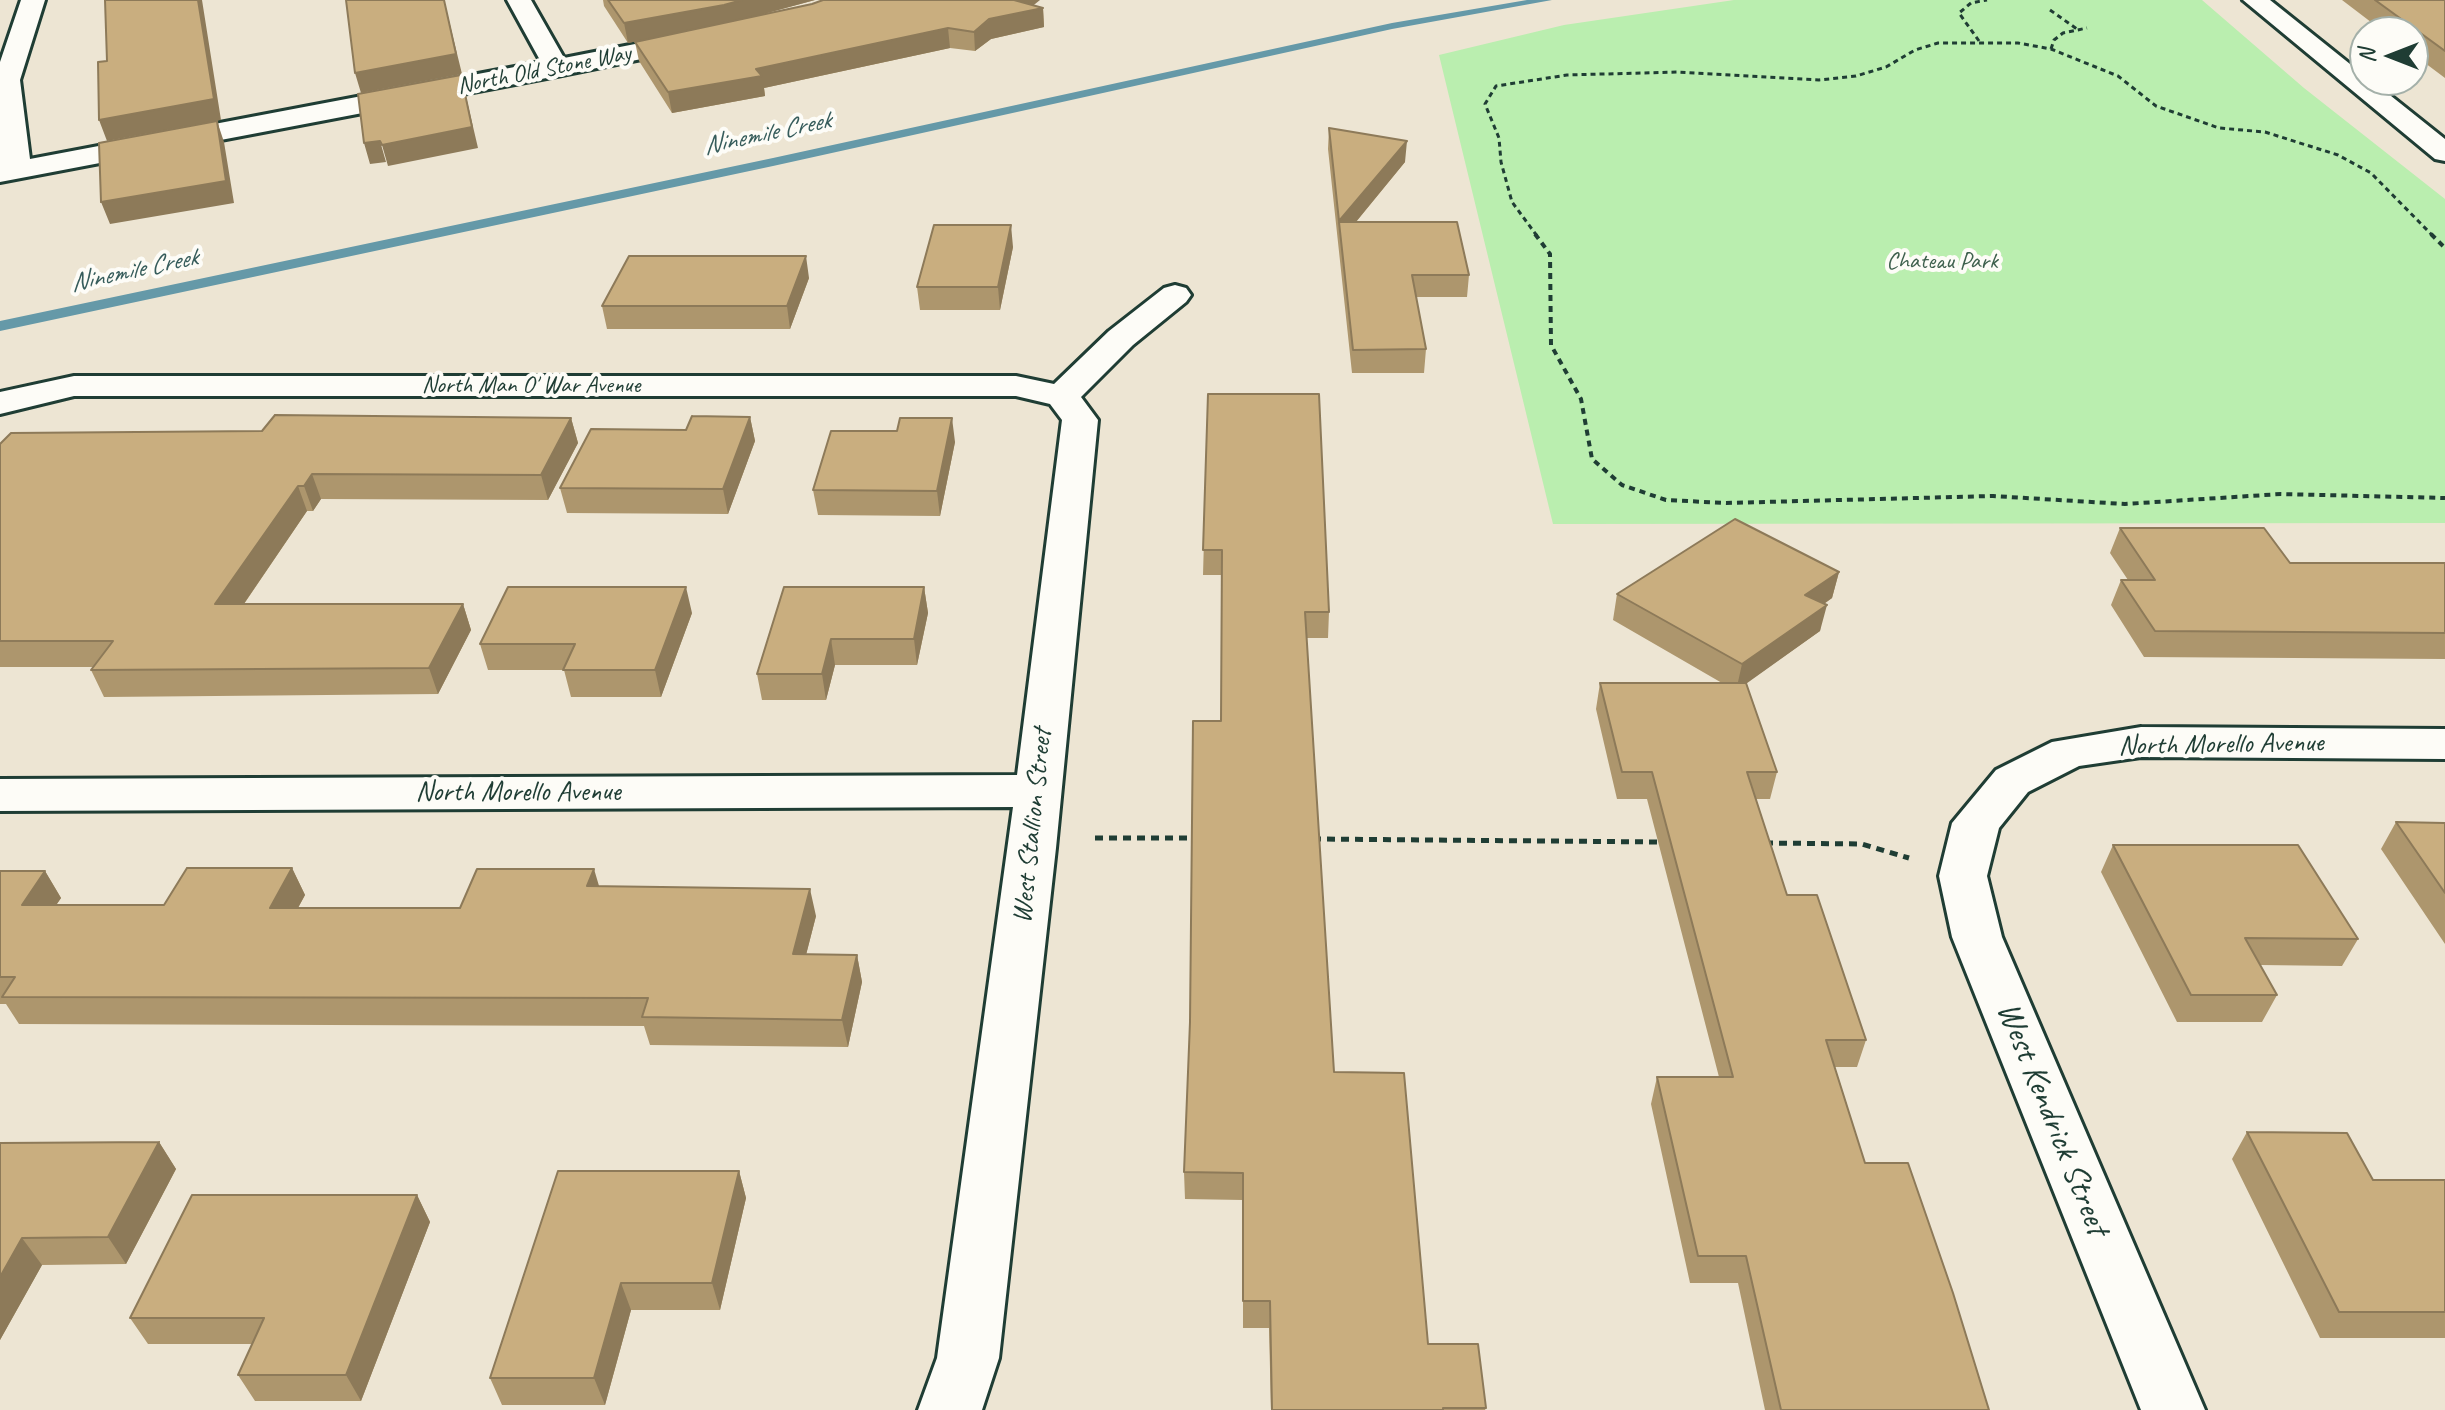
<!DOCTYPE html>
<html>
<head>
<meta charset="utf-8">
<style>
	body { margin:0 }
	#map { position:relative; width:2445px; height:1410px; overflow:hidden; background:#ede5d3; font-family:Caveat,sans-serif }
	canvas { display:block }
	.north { position:absolute; left:2349px; top:16px; width:80px; height:80px; box-sizing:border-box; background:#fdfcf7; border:2px solid #a4b0a9; border-radius:50%; rotate:270deg; font-size:22px; font-weight:700; line-height:32px; text-align:center; color:#1f3d34 }
	.north::after { content:''; display:block; margin:auto; width:28px; height:36px; background:#1f3d34; clip-path:polygon(50% 0,100% 100%,50% 72%,0 100%) }
</style>
</head>
<body>
<div id="map">
<canvas width="2445" height="1410"></canvas>
<div class="north">N</div>
</div>
<script>
const context = document.querySelector('canvas').getContext('2d');
context.lineJoin = 'round';
function fillPath(path, color) {
  context.fillStyle = color;
  context.fill(path, 'evenodd');
}
function shape(rows) {
  const path = new Path2D();
  for (const r of rows) {
    path.moveTo(r[0], r[1]);
    for (let i = 2; i < r.length; i += 2) path.lineTo(r[i], r[i + 1]);
  }
  return path;
}
function stroke(path, color, width, dash) {
  context.strokeStyle = color;
  context.lineWidth = width;
  context.lineCap = dash ? 'butt' : 'round';
  context.setLineDash(dash || []);
  context.stroke(path);
}
function drawText(font, color, halo, rows, align = 'center') {
  context.font = font + ' Caveat,sans-serif';
  context.lineWidth = 8;
  context.setLineDash([]);
  context.textBaseline = 'middle';
  context.strokeStyle = halo;
  context.fillStyle = color;
  for (const [text, x, y, turn = 0] of rows) {
    context.save();
    context.translate(x, y);
    context.rotate((+turn || 0) * Math.PI / 180);
    context.textAlign = isNaN(turn) ? turn : align;
    if (halo) context.strokeText(text, 0, 0);
    context.fillText(text, 0, 0);
    context.restore();
  }
}
const green = shape([
	[1734,0,2202,0,2304,88,2445,199,2445,523,1553,524,1439,55,1564,25]
]);
const stream = shape([
	[1527,0,1552,0,1392,29,773,166,0,331,0,321,773,158,1392,23,1527,0]
]);
const pathFar2 = shape([
	[2050,10,2077,29],
	[1979,41,1959,13,1971,3,1987,0],
	[2051,49,2054,40,2063,33,2087,28],
	[1537,236,1512,202,1501,162,1499,138,1485,104,1496,86,1567,75,1678,72,1819,80,1856,76,1886,67,1915,50,1938,43,2018,43,2051,49,2118,76,2156,106,2219,128,2265,132,2338,155,2371,173,2433,236]
]);
const pathFar1 = shape([
	[1535,234,1550,254,1551,345,1581,399,1592,459,1622,485,1666,500,1726,503,1993,496,2125,504,2281,494,2445,498],
	[2431,234,2445,248]
]);
const path = shape([
	[1095,838,1195,838],
	[1313,839,1663,842],
	[1765,843,1862,844,1909,858]
]);
const minor = shape([
	[21,0,45,0,20,80,30,159,541,62,507,0,531,0,564,58,696,32,705,35,709,40,705,45,696,48,557,76,0,182,0,62,21,0],
	[2243,0,2270,0,2365,76,2365,80,2371,80,2445,139,2445,161,2435,159,2243,0],
	[1175,285,1186,288,1191,295,1186,302,1133,345,1081,397,1098,420,1056,848,999,1358,982,1410,918,1410,937,1358,1013,807,0,811,0,779,1017,775,1062,420,1050,404,1016,396,74,396,0,414,0,392,74,376,1016,376,1054,384,1109,331,1164,288,1175,285],
	[2141,727,2445,729,2445,759,2141,757,2079,766,2028,792,1999,828,1987,876,2002,937,2205,1410,2141,1410,1952,937,1939,876,1952,823,1996,770,2052,742,2141,727]
]);
const wall = shape([
	[603,0,815,0,763,14,1033,5,1043,8,1044,27,991,39,975,51,950,48,764,88,765,96,672,113,639,61,635,42,637,41,628,43,604,6],
	[2342,0,2445,0,2445,78,2413,54,2413,32,2384,32],
	[1329,128,1405,162,1356,222,1469,275,1467,297,1416,297,1426,349,1424,373,1352,373,1328,149],
	[1013,247,1000,310,920,310,917,287],
	[809,278,790,329,607,329,602,306],
	[1208,394,1329,612,1328,638,1306,638,1334,1072,1428,1344,1486,1408,1485,1410,1271,1410,1269,1328,1243,1328,1243,1200,1185,1199,1184,1172,1190,1022,1221,721,1222,575,1203,575],
	[750,417,755,441,728,514,567,513,560,488,686,430],
	[571,418,578,443,548,500,321,499,313,511,307,511,244,604,463,604,471,630,438,694,104,697,91,670,93,667,0,667,0,444],
	[897,431,955,442,940,516,818,515,813,490],
	[2120,528,2290,563,2445,563,2445,659,2144,657,2111,605,2121,580,2128,580,2110,553],
	[1839,572,1832,598,1824,604,1820,631,1746,683,1777,772,1770,799,1756,799,1787,895,1866,1040,1857,1067,1835,1067,1865,1163,1989,1410,1765,1410,1738,1283,1690,1283,1651,1104,1657,1077,1719,1077,1647,799,1617,799,1596,709,1600,683,1722,683,1613,620,1617,594],
	[924,587,928,613,917,665,835,665,826,700,762,700,757,674],
	[692,613,661,697,571,697,564,670,488,670,480,644],
	[2396,822,2445,823,2445,944,2381,849],
	[2113,845,2358,939,2342,966,2260,965,2277,995,2262,1022,2177,1022,2101,872],
	[292,868,305,895,298,908,460,908,599,887,816,916,806,955,857,955,862,982,848,1047,650,1045,644,1026,19,1024,6,1004,0,1004,0,871,45,871,61,898,56,905,164,905],
	[2247,1132,2373,1180,2445,1180,2445,1338,2320,1338,2232,1159],
	[159,1142,176,1169,126,1264,42,1265,0,1340,0,1143],
	[739,1171,746,1198,720,1310,631,1310,605,1405,502,1405,490,1378],
	[417,1195,430,1222,361,1401,255,1401,238,1375,252,1344,148,1344,130,1318]
]);
const shadedWall = shape([
	[198,0,202,0,221,120,107,141,99,120],
	[444,0,462,74,361,93,355,73],
	[742,0,815,0,727,24,628,43,624,23],
	[1014,0,1040,0,1025,12,1043,8,1044,27,991,39,975,51,974,32],
	[948,28,950,48,764,88,765,96,672,113,668,92,756,69],
	[461,75,478,148,388,166,382,145],
	[217,121,224,142,234,203,110,224,101,202],
	[380,141,386,162,370,164,364,143],
	[1407,141,1405,162,1341,240,1339,222,1338,244,1339,221],
	[1011,225,1013,247,1000,310,998,287],
	[806,256,809,278,790,329,787,306],
	[750,417,755,441,728,514,723,489],
	[571,418,578,443,548,500,541,475],
	[952,418,955,442,940,516,937,491],
	[312,474,321,499,313,511,304,486],
	[298,486,307,511,226,630,215,604],
	[1839,572,1832,598,1799,621,1805,595],
	[686,587,692,613,661,697,655,670],
	[924,587,928,613,917,665,914,639],
	[463,604,471,630,438,694,429,668],
	[1827,605,1820,631,1736,691,1742,664],
	[831,639,835,665,826,700,822,674],
	[292,868,305,895,283,935,270,908],
	[594,869,602,896,587,886],
	[45,871,61,898,38,932,22,905],
	[810,889,816,916,799,982,793,954],
	[857,955,862,982,848,1047,842,1020],
	[159,1142,176,1169,126,1264,108,1237],
	[739,1171,746,1198,720,1310,712,1283],
	[417,1195,430,1222,361,1401,346,1375],
	[22,1238,42,1265,0,1340,0,1277],
	[621,1283,631,1310,605,1405,594,1378]
]);
const building = shape([
	[105,0,198,0,214,99,99,120,98,62,107,61,105,0],
	[346,0,444,0,456,54,355,73,346,0],
	[608,0,742,0,724,5,624,23,608,0],
	[823,0,1014,0,1043,8,989,19,974,32,948,28,756,69,762,76,668,92,635,42,812,4,823,0],
	[2375,0,2445,0,2445,51,2375,0],
	[461,75,472,127,382,145,380,141,364,143,358,94,461,75],
	[217,121,226,181,101,202,99,143,217,121],
	[1329,128,1407,141,1339,221,1329,128],
	[1339,222,1457,222,1469,275,1412,275,1426,349,1353,350,1339,222],
	[934,225,1011,225,998,287,917,287,934,225],
	[629,256,806,256,787,306,602,306,629,256],
	[1208,394,1319,394,1329,612,1305,612,1334,1072,1404,1073,1428,1344,1478,1344,1486,1408,1443,1408,1443,1410,1272,1410,1270,1301,1243,1301,1243,1173,1184,1172,1190,1022,1193,721,1221,721,1222,550,1203,550,1208,394],
	[275,415,571,418,541,475,312,474,304,486,298,486,215,604,463,604,429,668,91,670,113,641,0,641,0,444,11,433,262,431,275,415],
	[692,416,750,417,723,489,560,488,591,429,686,430,692,416],
	[900,418,952,418,937,491,813,490,831,431,897,431,900,418],
	[1735,519,1839,572,1805,595,1827,605,1742,664,1617,594,1735,519],
	[2120,528,2264,528,2290,563,2445,563,2445,633,2155,631,2121,580,2155,580,2120,528],
	[508,587,686,587,655,670,563,670,575,644,480,644,508,587],
	[784,587,924,587,914,639,831,639,822,674,757,674,784,587],
	[1600,683,1746,683,1777,772,1747,772,1787,895,1817,895,1866,1040,1826,1040,1865,1163,1908,1163,1953,1293,1989,1410,1781,1410,1746,1256,1698,1256,1657,1077,1733,1077,1652,772,1622,772,1600,683],
	[2396,822,2445,823,2445,893,2396,822],
	[2113,845,2298,845,2358,939,2245,938,2277,995,2191,995,2113,845],
	[187,868,292,868,270,908,460,908,477,869,594,869,587,886,810,889,793,954,857,955,842,1020,642,1017,648,998,2,997,15,977,0,977,0,871,45,871,22,905,164,905,187,868],
	[2247,1132,2347,1133,2373,1180,2445,1180,2445,1312,2339,1312,2247,1132],
	[159,1142,108,1237,22,1238,0,1277,0,1143,159,1142],
	[558,1171,739,1171,712,1283,621,1283,594,1378,490,1378,558,1171],
	[192,1195,417,1195,346,1375,238,1375,264,1318,130,1318,192,1195]
]);
const farStreetnames = [
	["North Old Stone Way",544,70,-11],
	["North Man O' War Avenue",531,386]
];
const farParknames = [
	["Chateau Park",1942,262]
];
const farWaternames = [
	["Ninemile Creek",767,134,-12],
	["Ninemile Creek",134,271,-12]
];
const streetNames = [
	["North Morello Avenue",2221,745,-1],
	["North Morello Avenue",518,793],
	["West Stallion Street",1033,826,-84]
];
const nearStreetnames = [
	["West Kendrick Street",2052,1119,68]
];
fillPath(green, '#baeeaf');
fillPath(stream, '#6599a8');
stroke(minor, '#1f3d34', 6);
stroke(pathFar2, '#1f3d34', 3, [5, 4]);
stroke(pathFar1, '#1f3d34', 4, [6, 5]);
stroke(path, '#1f3d34', 5, [8, 6]);
fillPath(minor, '#fdfcf7');
fillPath(wall, '#ad966d');
fillPath(shadedWall, '#8d7a59');
fillPath(building, '#c9ae7f');
stroke(building, '#8d7a59', 2);
drawText('24px', '#1f3d34', '#fdfcf7', farStreetnames);
drawText('24px', '#3e604d', '#fdfcf7', farParknames);
drawText('italic 26px', '#365c5b', '#fdfcf7', farWaternames);
drawText('28px', '#1f3d34', '#fdfcf7', streetNames);
drawText('34px', '#1f3d34', '#fdfcf7', nearStreetnames);
</script>
</body>
</html>
